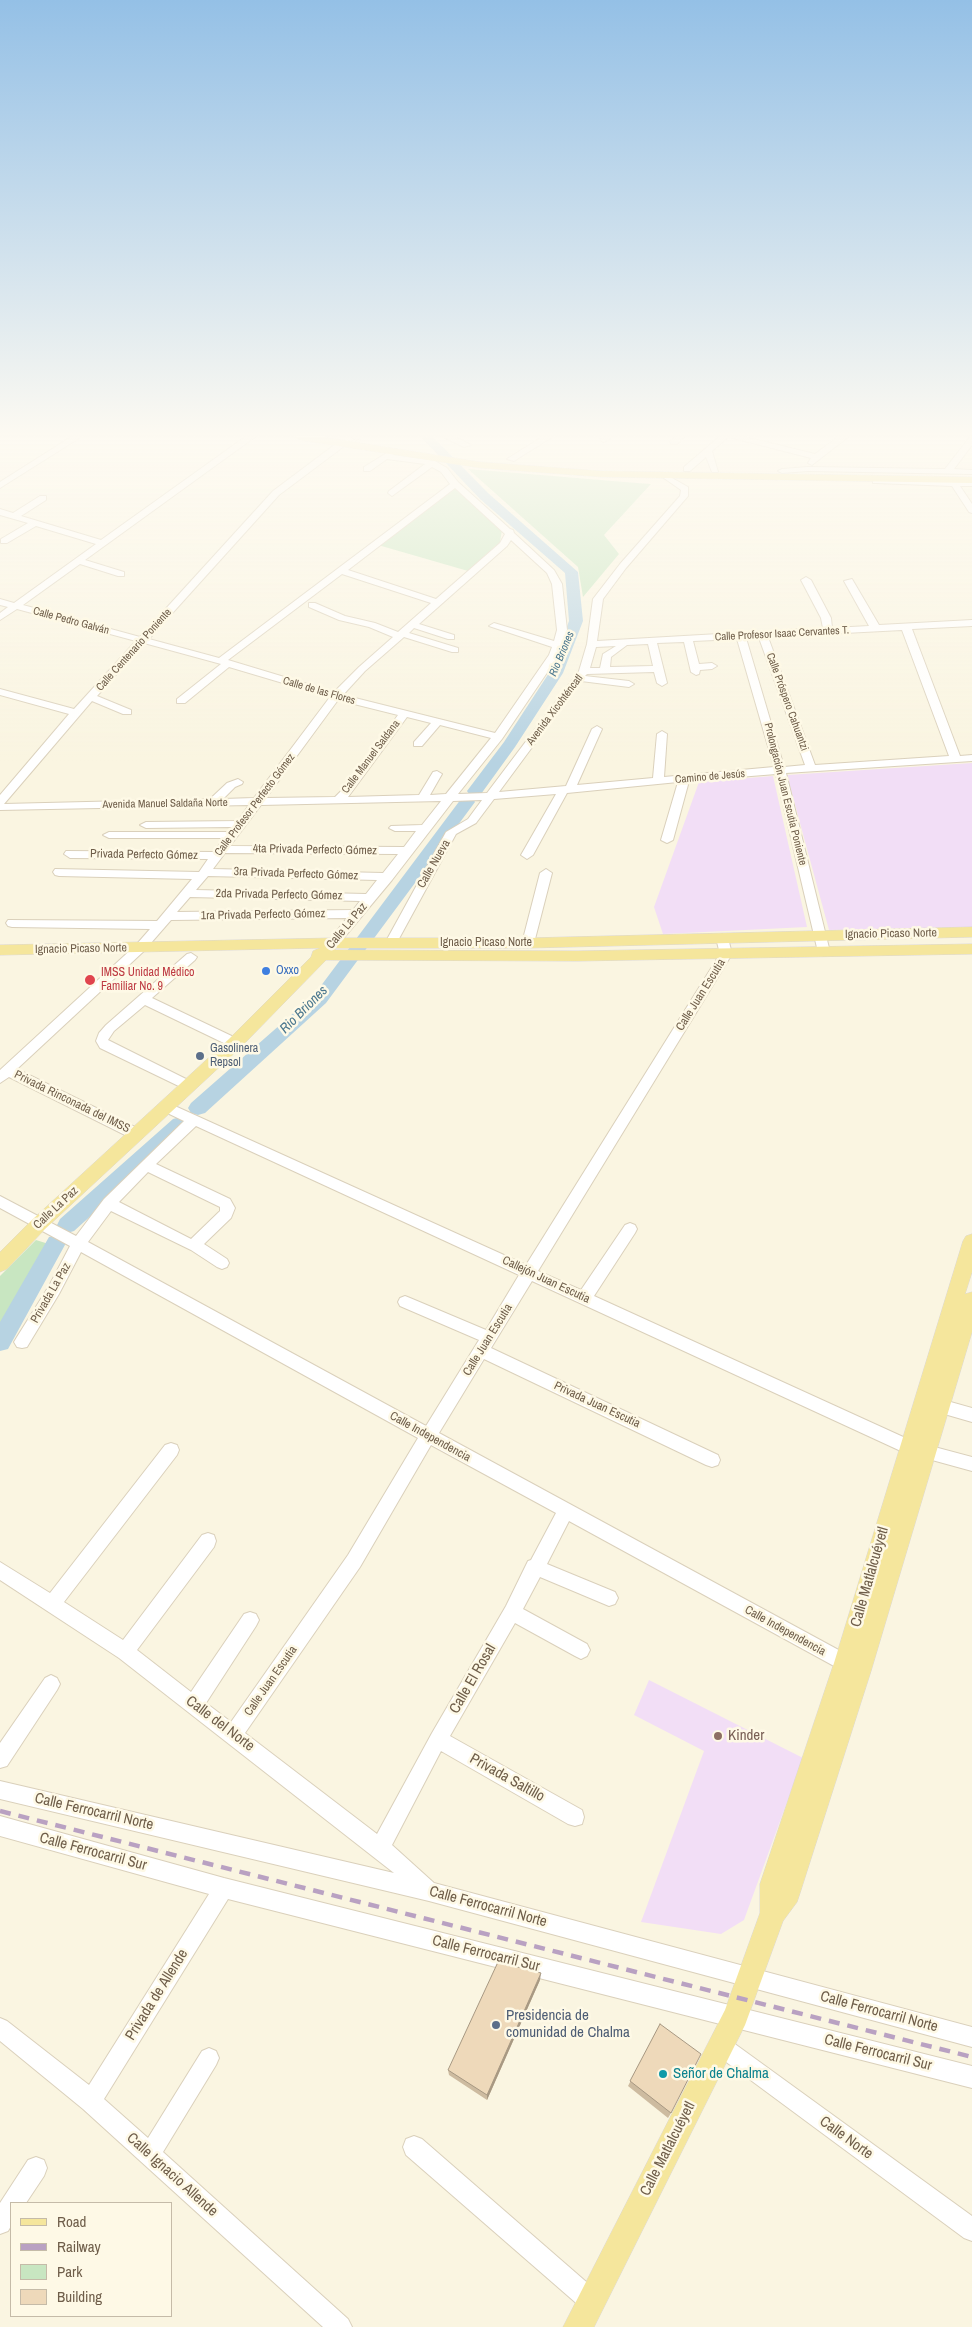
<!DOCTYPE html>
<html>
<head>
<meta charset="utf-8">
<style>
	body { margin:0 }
	#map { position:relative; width:972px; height:2327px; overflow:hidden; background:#faf5e1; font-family:"Archivo Narrow",sans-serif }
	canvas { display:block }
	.legend { position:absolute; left:10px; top:2202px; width:162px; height:115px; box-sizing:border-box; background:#fef9e6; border:1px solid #c5bba8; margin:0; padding:6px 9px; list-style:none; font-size:15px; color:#6f5e4a }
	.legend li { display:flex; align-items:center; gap:10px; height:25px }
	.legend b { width:25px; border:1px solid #c5bba8 }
</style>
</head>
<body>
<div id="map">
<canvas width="972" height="2327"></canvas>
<ul class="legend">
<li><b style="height:6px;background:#f5e69c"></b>Road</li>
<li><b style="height:6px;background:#b9a1c2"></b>Railway</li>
<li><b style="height:14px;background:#c8e6c1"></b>Park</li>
<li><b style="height:14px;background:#eed9ba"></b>Building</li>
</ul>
</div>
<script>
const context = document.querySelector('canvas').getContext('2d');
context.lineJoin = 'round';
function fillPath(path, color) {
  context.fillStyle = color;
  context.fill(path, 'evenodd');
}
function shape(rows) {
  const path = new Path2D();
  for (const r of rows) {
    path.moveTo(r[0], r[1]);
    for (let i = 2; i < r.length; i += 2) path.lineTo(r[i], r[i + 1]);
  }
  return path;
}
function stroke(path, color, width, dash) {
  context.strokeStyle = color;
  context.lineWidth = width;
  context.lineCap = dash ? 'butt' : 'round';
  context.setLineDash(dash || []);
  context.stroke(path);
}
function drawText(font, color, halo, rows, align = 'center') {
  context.font = font + ' "Archivo Narrow",sans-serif';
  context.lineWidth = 5;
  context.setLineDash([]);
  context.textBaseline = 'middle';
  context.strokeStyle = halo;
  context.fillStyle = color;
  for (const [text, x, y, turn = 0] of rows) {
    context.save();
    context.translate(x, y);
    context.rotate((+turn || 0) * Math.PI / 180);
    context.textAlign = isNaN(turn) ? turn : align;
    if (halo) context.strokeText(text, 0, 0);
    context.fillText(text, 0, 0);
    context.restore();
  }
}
const education = shape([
	[972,763,972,927,829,930,787,775],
	[773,776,807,927,663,934,654,907,699,782],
	[649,1680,803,1758,744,1920,721,1934,641,1922,704,1751,634,1715]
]);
const green = shape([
	[468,469,637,483,651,484,604,535,619,554,583,597,578,567],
	[455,487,502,530,500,542,468,571,378,545],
	[36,1240,55,1246,0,1342,0,1276]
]);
const river = shape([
	[421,437,433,437,488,493,578,572,583,621,563,673,515,747,481,794,475,796,469,794,467,791,504,742,549,673,569,621,565,573,480,499,421,437],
	[467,797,473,799,475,802,326,1003,205,1113,198,1115,191,1113,188,1108,191,1103,314,995,461,799,467,797],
	[180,1117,187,1119,190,1124,187,1129,74,1231,67,1233,60,1231,57,1225,60,1219,173,1119,180,1117],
	[56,1235,63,1237,66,1243,8,1349,0,1351,0,1322,49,1237,56,1235]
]);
const minor = shape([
	[71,437,81,437,0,488,0,482,71,437],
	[245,437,255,437,85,560,124,572,124,576,118,576,80,564,23,605,140,637,273,491,337,443,343,443,343,447,279,495,149,639,219,658,450,484,441,472,432,467,392,496,388,493,389,491,425,464,387,459,370,471,364,471,364,467,390,451,393,451,393,455,435,461,447,468,458,482,510,529,513,530,514,533,554,570,562,584,567,630,559,655,502,739,458,794,487,793,579,671,587,644,593,599,620,564,680,496,681,490,661,476,665,474,688,487,688,496,626,568,603,599,597,641,823,628,821,618,801,580,806,577,811,580,831,618,832,628,869,626,844,581,852,579,879,625,972,620,972,626,912,629,960,756,972,755,972,761,786,773,830,952,828,955,824,956,818,952,776,774,689,781,673,840,667,843,661,840,678,782,567,793,533,855,527,859,521,855,556,794,494,799,476,823,456,834,395,946,387,946,385,943,446,832,468,819,482,800,453,801,392,880,337,946,329,946,327,943,347,918,171,920,144,951,17,1069,141,1130,143,1134,141,1138,131,1138,9,1077,0,1083,0,1070,136,945,150,929,12,927,8,926,6,923,8,920,157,921,192,879,59,876,55,875,53,872,55,869,199,872,208,859,70,858,64,854,66,851,214,852,224,838,109,838,103,835,109,832,229,832,232,827,146,828,140,825,146,822,238,821,249,805,0,810,0,795,69,714,0,695,0,689,74,709,136,641,17,609,0,620,0,613,8,607,0,605,0,599,14,603,96,544,36,526,7,543,1,543,1,539,28,523,0,515,0,509,13,513,40,496,46,496,46,500,21,516,101,540,245,437],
	[455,488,505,534,500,543,436,599,348,570,455,488],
	[511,540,547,573,552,584,557,630,554,641,494,623,489,626,552,647,549,655,495,733,343,695,365,671,404,637,452,652,458,652,458,648,409,633,414,628,448,639,454,639,454,635,419,624,507,546,511,540],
	[342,574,431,603,398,632,375,623,345,616,315,603,309,603,309,607,339,620,369,627,393,637,359,667,334,692,228,660,342,574],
	[902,630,949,756,815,765,768,637,902,630],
	[746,638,759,638,805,765,784,767,746,638],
	[737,639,774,767,664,777,667,734,662,731,657,734,653,778,577,785,602,729,597,726,592,729,566,786,499,792,581,681,629,687,634,684,629,681,585,676,587,674,654,672,657,683,662,686,667,683,657,643,684,642,691,672,696,675,699,674,700,670,712,669,717,666,712,663,699,664,693,641,737,639],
	[144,643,221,664,177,699,177,703,185,703,229,667,330,697,254,798,223,799,235,787,242,784,243,782,238,779,227,783,210,799,4,804,92,701,123,714,131,714,131,710,97,696,144,643],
	[648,644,653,666,610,667,611,657,627,645,648,644],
	[616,646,603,654,600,668,590,668,596,647,616,646],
	[338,700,398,715,347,785,335,797,266,798,338,700],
	[407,717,431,723,414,742,414,746,422,746,440,725,491,738,446,794,430,795,442,774,437,771,433,772,419,795,348,797,407,717],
	[441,801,422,825,391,826,389,828,395,831,416,831,404,847,230,846,261,805,441,801],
	[225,853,398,854,383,873,213,869,225,853],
	[208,876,377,880,366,894,196,890,208,876],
	[190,897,360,901,353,910,177,912,190,897],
	[352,437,360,437,360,438,356,440,352,437],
	[443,437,455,437,471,445,464,447,443,437],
	[542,437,552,437,514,461,507,459,542,437],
	[602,437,612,437,604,442,600,440,602,437],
	[675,437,684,437,677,444,671,444,670,442,675,437],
	[719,437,728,437,712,451,718,472,712,472,706,457,690,471,684,471,684,467,719,437],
	[729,437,745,437,815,454,838,437,848,437,812,465,808,463,811,458,729,437],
	[969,438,972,438,972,445,954,469,972,470,972,474,808,471,782,473,778,471,782,469,808,467,945,469,969,438],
	[873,479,972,482,972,486,960,486,972,504,972,513,969,512,952,486,876,483,873,483,873,479],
	[546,869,552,873,534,943,528,947,522,943,540,873,546,869],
	[722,934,728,938,732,954,538,1271,581,1290,625,1225,630,1223,635,1225,637,1229,635,1233,594,1296,912,1441,972,1457,972,1471,903,1452,532,1281,491,1348,718,1455,720,1460,718,1465,712,1467,706,1465,484,1359,439,1433,857,1660,860,1666,857,1672,851,1675,845,1672,569,1521,547,1564,615,1592,618,1598,615,1604,609,1606,540,1577,523,1609,587,1644,590,1650,587,1656,581,1659,575,1656,515,1623,450,1736,582,1810,584,1817,582,1824,575,1826,568,1824,441,1751,392,1845,434,1883,972,2027,972,2047,429,1901,0,1799,0,1781,394,1873,119,1658,0,1580,0,1562,50,1593,165,1445,171,1443,177,1445,179,1450,177,1455,64,1602,123,1640,202,1535,208,1533,214,1535,216,1541,214,1547,137,1650,191,1692,244,1614,250,1612,256,1614,259,1620,256,1626,206,1703,231,1722,348,1555,418,1438,81,1252,59,1294,27,1347,22,1348,17,1347,14,1342,17,1337,49,1286,70,1246,0,1208,0,1196,76,1236,104,1199,184,1121,161,1110,159,1107,161,1104,166,1102,526,1265,720,954,716,938,722,934],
	[196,1126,519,1275,486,1330,410,1298,405,1296,400,1298,398,1302,400,1306,479,1340,426,1426,88,1242,111,1211,191,1250,217,1267,222,1269,227,1267,229,1263,227,1259,204,1244,231,1218,235,1208,230,1199,156,1164,196,1126],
	[148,1172,220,1207,220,1211,191,1239,119,1202,148,1172],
	[431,1445,556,1513,531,1560,528,1561,506,1606,432,1733,377,1834,245,1733,360,1567,431,1445],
	[191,953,197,957,195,960,152,998,240,1040,241,1043,240,1046,230,1046,145,1005,114,1031,108,1040,194,1083,196,1086,194,1089,189,1091,100,1048,96,1041,99,1033,106,1025,187,954,191,953],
	[940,1399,972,1408,972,1422,934,1411,932,1406,934,1401,940,1399],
	[51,1675,57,1678,60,1684,57,1690,7,1766,0,1768,0,1743,45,1678,51,1675],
	[0,1816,224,1878,972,2066,972,2088,228,1899,104,2099,148,2138,202,2051,209,2048,216,2051,219,2058,216,2065,163,2152,348,2319,352,2327,323,2327,83,2109,0,2041,0,2018,7,2021,89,2085,209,1894,0,1836,0,1816],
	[721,2036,728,2039,972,2216,972,2241,964,2238,714,2053,711,2046,714,2039,721,2036],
	[414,2136,422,2139,599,2293,602,2301,599,2309,591,2312,583,2309,406,2155,403,2147,406,2139,414,2136],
	[36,2157,44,2160,47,2168,44,2176,26,2203,11,2203,11,2226,8,2231,0,2234,0,2203,28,2160,36,2157]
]);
const major = shape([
	[295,437,323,437,480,462,602,471,972,477,972,483,602,477,480,468,300,440,295,437],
	[972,927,972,937,528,948,335,948,335,950,577,951,972,944,972,954,577,961,326,960,241,1047,45,1229,7,1269,0,1272,0,1252,33,1219,229,1039,311,957,313,951,320,948,0,955,0,945,333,938,528,938,972,927],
	[972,1234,972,1272,965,1294,972,1292,972,1332,871,1671,800,1893,797,1902,783,1921,745,2025,594,2327,563,2327,725,2010,760,1913,760,1884,834,1663,963,1241,966,1236,972,1234]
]);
const rail = shape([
	[0,1811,972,2057]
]);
const wall = shape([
	[540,1980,487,2100,449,2075,448,2070],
	[660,2024,671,2113,668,2118,628,2086]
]);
const shadedWall = shape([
	[541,1973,540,1980,487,2100,487,2095]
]);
const building = shape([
	[498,1962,541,1973,487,2095,448,2070,498,1962],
	[660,2024,701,2054,671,2113,630,2081,660,2024]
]);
const markers = [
	[266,971,5,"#3f7fe0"],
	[90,980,6,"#e0444e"],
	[200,1056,5,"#5c6f8a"],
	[718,1736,5,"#8d6e63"],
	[496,2025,5,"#5c6f8a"],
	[663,2074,5,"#0f9aa8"]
];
const farStreetnames = [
	["Calle Pedro Galván",71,621,15],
	["Calle Profesor Isaac Cervantes T.",782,634,-3],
	["Calle Centenario Poniente",134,650,-48],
	["Calle de las Flores",319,691,16],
	["Calle Próspero Cahuantzi",787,702,70],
	["Avenida Xicohténcatl",555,710,-53],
	["Calle Manuel Saldana",371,757,-53],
	["Camino de Jesús",710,777,-5],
	["Prolongación Juan Escutia Poniente",785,794,76],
	["Avenida Manuel Saldaña Norte",165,804,-1],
	["Calle Profesor Perfecto Gómez",255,805,-53]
];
const farWaternames = [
	["Rio Briones",562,654,-67]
];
const streetNames = [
	["4ta Privada Perfecto Gómez",315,850,1],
	["Privada Perfecto Gómez",144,855,1],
	["Calle Nueva",434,864,-60],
	["3ra Privada Perfecto Gómez",296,874,2],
	["2da Privada Perfecto Gómez",279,895,1],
	["1ra Privada Perfecto Gómez",263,915,-1],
	["Calle La Paz",347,926,-50],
	["Ignacio Picaso Norte",891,934,-1],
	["Ignacio Picaso Norte",486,943],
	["Ignacio Picaso Norte",81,949,-1],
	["Calle Juan Escutia",701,995,-58],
	["Privada Rinconada del IMSS",72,1102,26],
	["Calle La Paz",56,1208,-43],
	["Callejón Juan Escutia",546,1280,25],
	["Privada La Paz",51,1293,-60],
	["Calle Juan Escutia",488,1340,-58],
	["Privada Juan Escutia",597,1405,25],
	["Calle Independencia",430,1437,29],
	["Calle Independencia",785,1631,29],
	["Calle Juan Escutia",271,1681,-55]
];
const shopNames = [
	["Oxxo",276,971]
];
const healthNames = [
	["IMSS Unidad Médico",101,973],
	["Familiar No. 9",101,987]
];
const serviceNames = [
	["Gasolinera",210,1049],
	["Repsol",210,1063]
];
const waterNames = [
	["Rio Briones",304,1010,-45]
];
const nearStreetnames = [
	["Calle Matlalcuéyetl",870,1577,-74],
	["Calle El Rosal",473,1679,-60],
	["Calle del Norte",220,1724,37],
	["Privada Saltillo",507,1778,29],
	["Calle Ferrocarril Norte",94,1812,13],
	["Calle Ferrocarril Sur",93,1852,15],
	["Calle Ferrocarril Norte",488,1907,15],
	["Calle Ferrocarril Sur",486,1954,14],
	["Privada de Allende",157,1995,-58],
	["Calle Ferrocarril Norte",879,2012,15],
	["Calle Ferrocarril Sur",878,2053,14],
	["Calle Norte",846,2138,36],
	["Calle Matlalcuéyetl",668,2149,-63],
	["Calle Ignacio Allende",172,2175,42]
];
const nearEducationnames = [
	["Kinder",728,1736]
];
const nearServicenames = [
	["Presidencia de",506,2016],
	["comunidad de Chalma",506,2033]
];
const nearCulturenames = [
	["Señor de Chalma",673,2074]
];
fillPath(education, '#f2def6');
fillPath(green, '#c8e6c1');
fillPath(river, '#b7d3e2');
stroke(minor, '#dad0bb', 2);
stroke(major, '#dcd8d4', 1);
fillPath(minor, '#fff');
fillPath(major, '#f5e69c');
stroke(rail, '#b9a1c2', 4.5, [11, 8]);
fillPath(wall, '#cdbba0');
fillPath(shadedWall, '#a79882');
fillPath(building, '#eed9ba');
stroke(building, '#a79882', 1);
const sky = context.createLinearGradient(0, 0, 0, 763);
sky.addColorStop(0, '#94c0e6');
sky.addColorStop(0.57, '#fdfaf2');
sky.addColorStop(1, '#fdfaf200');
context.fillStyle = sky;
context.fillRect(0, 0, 972, 763);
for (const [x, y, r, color] of markers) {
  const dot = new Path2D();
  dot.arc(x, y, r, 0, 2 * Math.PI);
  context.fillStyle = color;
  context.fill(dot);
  stroke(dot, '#fef9e6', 2);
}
drawText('11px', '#6f5e4a', '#fef9e6', farStreetnames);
drawText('italic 11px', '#4b778e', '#fef9e6', farWaternames);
drawText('12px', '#6f5e4a', '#fef9e6', streetNames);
drawText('12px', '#366cbe', '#fef9e6', shopNames, 'left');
drawText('12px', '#be3a42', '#fef9e6', healthNames, 'left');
drawText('12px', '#4e5e75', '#fef9e6', serviceNames, 'left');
drawText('italic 14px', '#4b778e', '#fef9e6', waterNames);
drawText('15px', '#6f5e4a', '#fef9e6', nearStreetnames);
drawText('15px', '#785e54', '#fef9e6', nearEducationnames, 'left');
drawText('15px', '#4e5e75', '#fef9e6', nearServicenames, 'left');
drawText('15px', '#0d838f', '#fef9e6', nearCulturenames, 'left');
</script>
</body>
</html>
